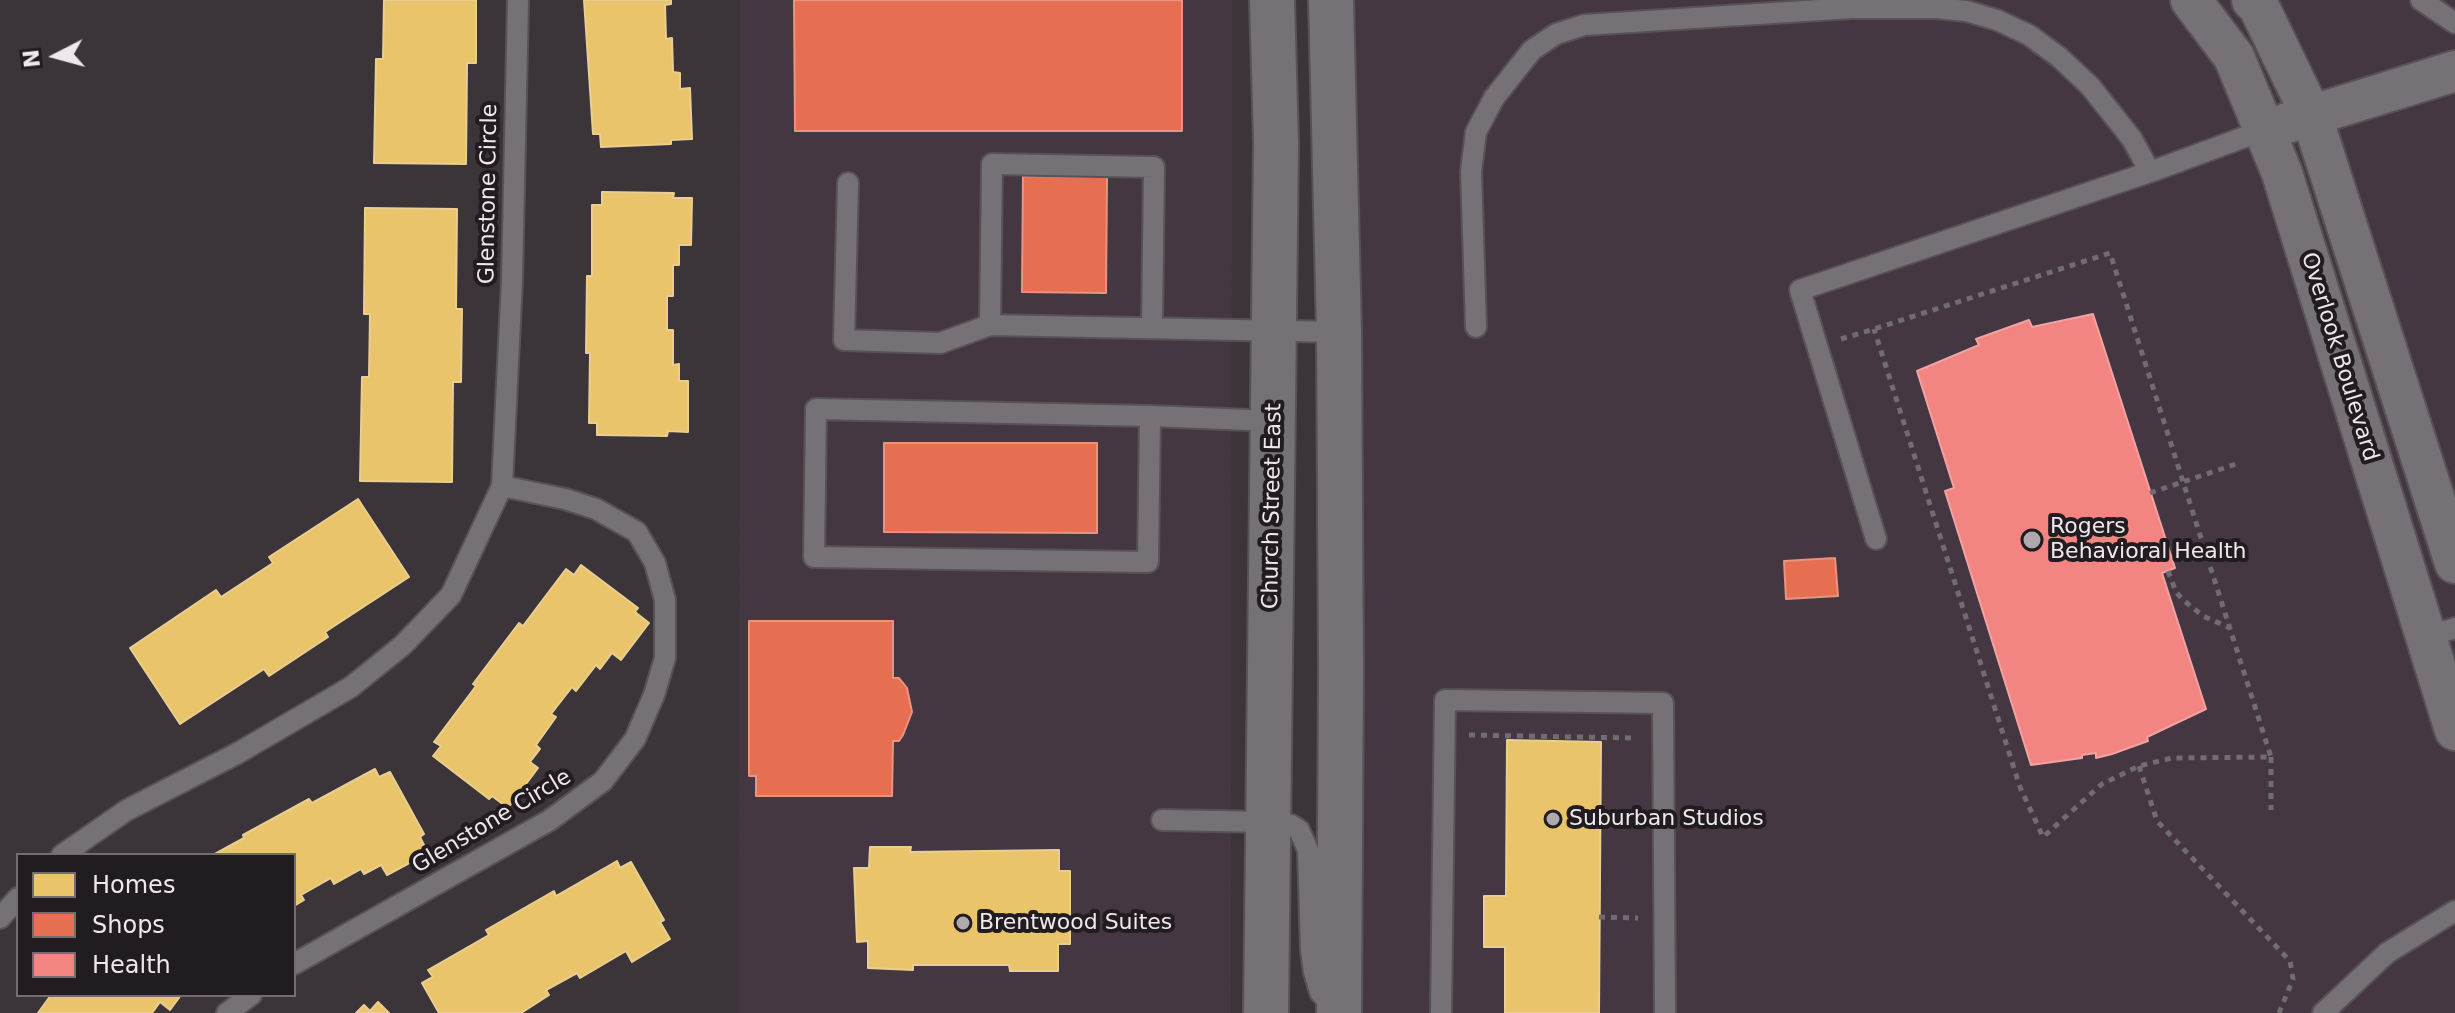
<!DOCTYPE html>
<html>
<head>
<meta charset="utf-8">
<style>
	body { margin:0 }
	#map { position:relative; width:2455px; height:1013px; overflow:hidden; background:#3b353a; font-family:"DejaVu Sans",sans-serif }
	canvas { display:block }
	.legend { position:absolute; left:16px; top:853px; width:280px; height:144px; box-sizing:border-box; background:#211c20; border:2px solid #736d72; margin:0; padding:10px 14px; list-style:none; font-size:24px; color:#eee7ec }
	.legend li { display:flex; align-items:center; gap:16px; height:40px }
	.legend b { width:40px; border:2px solid #736d72 }
	.north { position:absolute; left:16px; top:16px; width:80px; height:80px; -webkit-text-stroke:6px #211c20; paint-order:stroke; rotate:264deg; font-size:22px; font-weight:700; line-height:32px; text-align:center; color:#eee7ec }
	.north::after { content:''; display:block; margin:auto; width:28px; height:36px; background:#eee7ec; clip-path:polygon(50% 0,100% 100%,50% 72%,0 100%) }
</style>
</head>
<body>
<div id="map">
<canvas width="2455" height="1013"></canvas>
<ul class="legend">
<li><b style="height:22px;background:#e9c46a"></b>Homes</li>
<li><b style="height:22px;background:#e76f51"></b>Shops</li>
<li><b style="height:22px;background:#f28482"></b>Health</li>
</ul>
<div class="north">N</div>
</div>
<script>
const context = document.querySelector('canvas').getContext('2d');
context.lineJoin = 'round';
function fillPath(path, color) {
  context.fillStyle = color;
  context.fill(path, 'evenodd');
}
function shape(rows) {
  const path = new Path2D();
  for (const r of rows) {
    path.moveTo(r[0], r[1]);
    for (let i = 2; i < r.length; i += 2) path.lineTo(r[i], r[i + 1]);
  }
  return path;
}
function stroke(path, color, width, dash) {
  context.strokeStyle = color;
  context.lineWidth = width;
  context.lineCap = dash ? 'butt' : 'round';
  context.setLineDash(dash || []);
  context.stroke(path);
}
function drawText(font, color, halo, rows, align = 'center') {
  context.font = font + ' "DejaVu Sans",sans-serif';
  context.lineWidth = 8;
  context.setLineDash([]);
  context.textBaseline = 'middle';
  context.strokeStyle = halo;
  context.fillStyle = color;
  for (const [text, x, y, turn = 0] of rows) {
    context.save();
    context.translate(x, y);
    context.rotate((+turn || 0) * Math.PI / 180);
    context.textAlign = isNaN(turn) ? turn : align;
    if (halo) context.strokeText(text, 0, 0);
    context.fillText(text, 0, 0);
    context.restore();
  }
}
const built = shape([
	[740,0,1232,0,1231,1013,739,1013],
	[1340,0,2455,0,2455,1013,1355,1013]
]);
const homes = shape([
	[384,0,476,0,476,63,467,63,466,164,374,163,376,59,383,59,384,0],
	[584,0,671,0,671,4,665,5,666,39,672,38,673,72,680,73,680,89,690,88,692,139,671,140,671,144,601,147,600,134,593,134,584,0],
	[602,192,674,193,673,198,692,198,691,245,679,245,679,265,673,265,673,296,667,296,667,330,673,330,673,365,679,364,679,381,688,381,688,432,668,431,667,436,597,435,597,423,589,423,590,353,586,353,587,276,592,276,592,205,602,205,602,192],
	[365,208,457,209,456,309,462,309,461,382,453,382,452,482,360,481,362,377,369,377,370,314,364,314,365,208],
	[358,499,409,577,325,632,328,637,269,676,264,669,180,724,130,648,216,590,221,597,273,563,269,557,358,499],
	[581,565,638,608,635,612,649,623,621,660,612,653,600,669,596,665,576,691,572,687,551,714,556,717,536,745,540,749,530,762,538,768,508,808,492,796,489,799,433,756,441,746,434,742,476,686,473,684,519,623,523,626,566,569,574,575,581,565],
	[1507,740,1601,742,1599,1013,1505,1013,1505,947,1484,947,1484,896,1506,896,1507,740],
	[375,769,379,777,390,772,424,834,420,837,428,853,387,875,381,865,364,874,361,869,334,884,331,878,301,895,304,900,294,906,294,855,213,855,244,838,243,835,309,799,312,803,375,769],
	[870,847,911,847,910,852,1059,850,1059,871,1070,871,1070,944,1058,944,1058,971,1010,971,1009,965,913,965,913,970,868,968,868,941,857,942,854,868,869,868,870,847],
	[617,861,620,868,631,862,664,920,660,922,670,939,632,962,626,951,580,978,577,973,546,990,549,995,521,1013,439,1013,422,983,433,977,428,970,489,935,486,930,554,891,556,896,617,861],
	[51,995,181,995,170,1010,160,1002,152,1013,38,1013,51,995],
	[378,1002,389,1013,356,1013,364,1005,370,1011,378,1002]
]);
const shops = shape([
	[794,0,1182,0,1182,131,795,131,794,0],
	[1023,176,1107,177,1106,293,1022,292,1023,176],
	[884,443,1097,443,1097,533,884,532,884,443],
	[1835,558,1838,596,1786,599,1784,561,1835,558],
	[749,621,893,621,893,678,899,678,907,688,912,712,903,735,899,741,893,741,892,796,756,796,756,776,749,776,749,621]
]);
const health = shape([
	[2093,314,2175,568,2162,573,2206,709,2147,737,2148,741,2112,754,2096,758,2096,753,2082,755,2082,758,2031,765,1945,491,1954,488,1917,371,1979,345,1976,339,2029,320,2032,327,2093,314]
]);
const path = shape([
	[1841,339,1874,329,2110,253,2271,757,2172,758,2139,766,2102,784,2043,837,2020,787,1874,329],
	[2150,493,2239,463],
	[2168,571,2176,592,2183,600,2203,616,2230,628],
	[1469,735,1635,738],
	[2271,757,2271,810],
	[2139,766,2157,821,2290,961,2293,979,2279,1013],
	[1599,917,1638,918]
]);
const service = shape([
	[1852,0,1852,8,1936,8,1966,11,1997,20,2029,35,2059,57,2090,86,2132,139,2150,172],
	[2421,0,2455,23],
	[848,183,844,340,940,343,990,325,992,164,1154,167,1152,328],
	[990,325,1339,332],
	[1476,327,1471,171,1476,132,1494,98,1532,50,1556,34,1584,25,1852,8],
	[1150,416,1148,562,814,557,816,409,1150,416,1274,421],
	[1876,539,1800,290,2150,172,2264,130],
	[2426,637,2455,628],
	[1162,820,1268,822,1291,825,1299,830,1308,850,1311,950,1314,972,1320,992,1330,1004],
	[62,855,127,810,238,753,351,687,403,645,451,595,502,486,512,280,518,0],
	[0,918,18,898],
	[294,964,550,820,603,781,635,739,654,695,665,658,665,600,655,563,637,532,596,509,565,499,502,486],
	[227,1013,251,995],
	[1441,1013,1445,700,1663,703,1665,1013],
	[2323,1013,2387,953,2455,911]
]);
const minor = shape([
	[2191,0,2234,57,2282,173,2455,730],
	[2252,0,2259,7,2312,117,2455,563],
	[2287,123,2455,71]
]);
const secondary = shape([
	[1331,0,1339,332,1341,670,1339,1013],
	[1266,1013,1276,143,1272,0]
]);
const markers = [
	[2032,540,10,"#afa9ae"],
	[1553,819,8,"#afa9ae"],
	[963,923,8,"#afa9ae"]
];
const streetNames = [
	["Glenstone Circle",489,194,-89],
	["Overlook Boulevard",2339,357,73],
	["Church Street East",1273,506,-89],
	["Glenstone Circle",492,822,-31]
];
const poiNames = [
	["Rogers",2050,527],
	["Behavioral Health",2050,552],
	["Suburban Studios",1569,819],
	["Brentwood Suites",979,923]
];
fillPath(built, '#453742');
fillPath(homes, '#e9c46a');
stroke(homes, '#eace91', 2);
fillPath(shops, '#e76f51');
stroke(shops, '#e99380', 2);
fillPath(health, '#f28482');
stroke(health, '#f1a2a2', 2);
stroke(service, '#575256', 24);
stroke(minor, '#575256', 44);
stroke(secondary, '#575256', 48);
stroke(path, '#716c70', 5, [6, 6]);
stroke(service, '#767176', 20);
stroke(minor, '#767176', 40);
stroke(secondary, '#767176', 44);
for (const [x, y, r, color] of markers) {
  const dot = new Path2D();
  dot.arc(x, y, r, 0, 2 * Math.PI);
  context.fillStyle = color;
  context.fill(dot);
  stroke(dot, '#211c20', 3);
}
drawText('22px', '#eee7ec', '#211c20', streetNames);
drawText('22px', '#eee7ec', '#211c20', poiNames, 'left');
</script>
</body>
</html>
